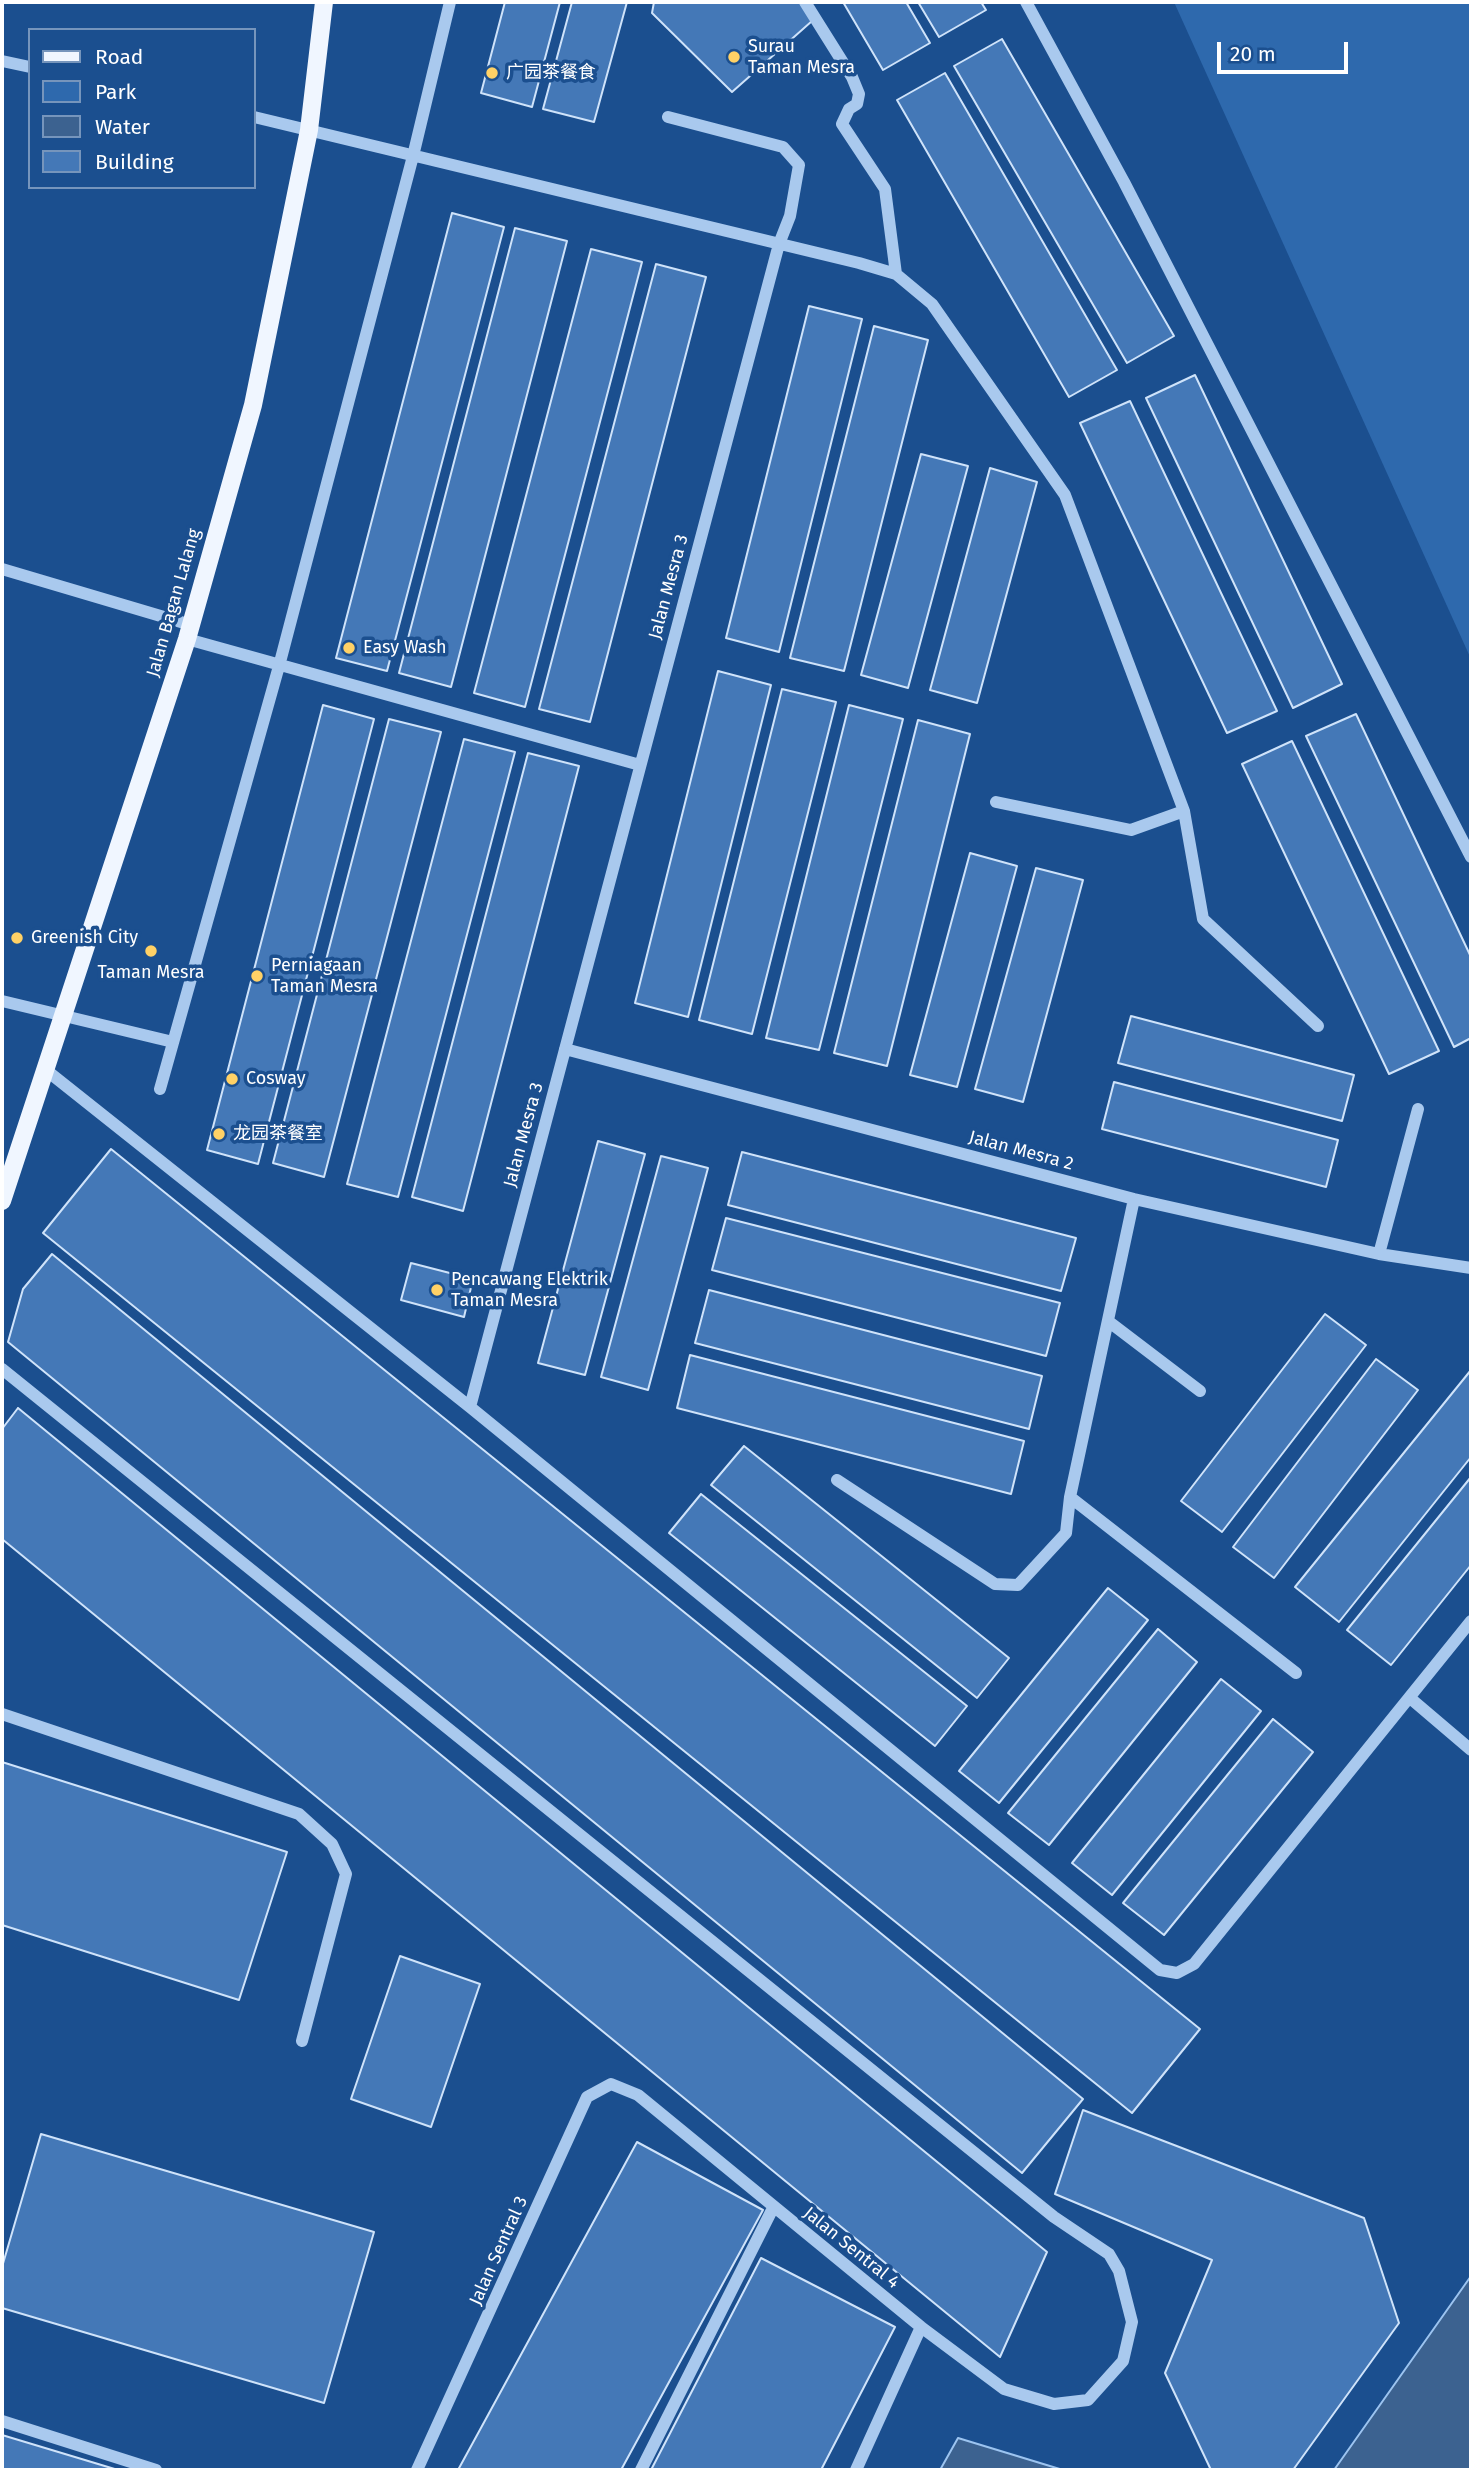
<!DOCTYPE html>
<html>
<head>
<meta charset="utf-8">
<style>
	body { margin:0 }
	#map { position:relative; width:1473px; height:2472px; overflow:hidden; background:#1b4f8f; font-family:"Fira Sans",sans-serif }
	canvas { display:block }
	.frame { position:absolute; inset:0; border:4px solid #fff; pointer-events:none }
	.legend { position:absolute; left:28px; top:28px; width:228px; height:161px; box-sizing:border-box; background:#1b4f8f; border:2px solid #7695bc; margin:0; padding:9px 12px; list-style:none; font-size:21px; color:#fff }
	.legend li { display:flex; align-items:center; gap:14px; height:35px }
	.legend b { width:35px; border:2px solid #7695bc }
	.scale { position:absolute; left:1217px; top:42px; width:131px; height:32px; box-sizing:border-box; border:4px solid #fff; border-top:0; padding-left:9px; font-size:21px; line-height:24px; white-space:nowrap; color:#fff; -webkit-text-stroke:5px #1b4f8f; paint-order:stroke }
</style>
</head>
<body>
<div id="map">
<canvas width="1473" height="2472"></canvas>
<div class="frame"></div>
<ul class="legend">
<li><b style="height:9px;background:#f0f6ff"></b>Road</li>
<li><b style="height:19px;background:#2e69ad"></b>Park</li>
<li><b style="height:19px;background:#3c6290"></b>Water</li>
<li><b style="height:19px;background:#4478b7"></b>Building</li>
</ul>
<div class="scale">20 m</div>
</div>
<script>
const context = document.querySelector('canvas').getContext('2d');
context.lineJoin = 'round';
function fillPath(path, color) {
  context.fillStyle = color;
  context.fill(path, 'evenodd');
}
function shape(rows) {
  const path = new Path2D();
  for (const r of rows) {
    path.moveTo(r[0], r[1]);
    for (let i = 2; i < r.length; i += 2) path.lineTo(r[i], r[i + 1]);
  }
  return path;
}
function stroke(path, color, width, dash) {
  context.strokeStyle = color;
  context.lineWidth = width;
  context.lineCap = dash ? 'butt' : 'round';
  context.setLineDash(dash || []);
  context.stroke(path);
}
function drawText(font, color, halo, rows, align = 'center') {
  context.font = font + ' "Fira Sans","Noto Sans SC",sans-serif';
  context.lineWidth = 7;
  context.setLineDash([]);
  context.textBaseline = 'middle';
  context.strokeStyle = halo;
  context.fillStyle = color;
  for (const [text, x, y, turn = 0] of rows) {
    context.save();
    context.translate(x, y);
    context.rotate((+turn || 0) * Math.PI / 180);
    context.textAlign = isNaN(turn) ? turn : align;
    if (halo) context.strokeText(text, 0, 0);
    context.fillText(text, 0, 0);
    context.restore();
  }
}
const green = shape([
	[1174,2,1471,2,1471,659]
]);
const water = shape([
	[1471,2276,1471,2470,1334,2470,1471,2276],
	[958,2438,1063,2470,940,2470,958,2438]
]);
const building = shape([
	[505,2,560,2,532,107,481,93,505,2],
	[572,2,627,2,594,122,543,109,572,2],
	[654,2,800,2,812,21,732,92,652,13,654,2],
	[843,2,906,2,930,43,883,70,843,2],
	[918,2,981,2,986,10,939,37,918,2],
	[1002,39,1174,336,1127,363,954,66,1002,39],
	[945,73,1117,370,1069,397,897,100,945,73],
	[452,213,504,227,387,671,336,658,452,213],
	[515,228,567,241,451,687,399,673,515,228],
	[591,249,642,262,525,707,474,693,591,249],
	[656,264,706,277,590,722,539,709,656,264],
	[809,306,862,319,779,652,726,638,809,306],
	[874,326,928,340,844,671,790,658,874,326],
	[1195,375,1342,684,1293,708,1146,398,1195,375],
	[1130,401,1277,711,1227,733,1080,423,1130,401],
	[921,454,968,466,908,688,861,675,921,454],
	[990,468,1037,482,977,703,930,690,990,468],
	[718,671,771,685,688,1017,635,1003,718,671],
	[782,689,836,702,752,1034,699,1020,782,689],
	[323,705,374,719,258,1164,207,1150,323,705],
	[849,705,903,719,819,1050,766,1038,849,705],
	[1356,714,1471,957,1471,1038,1454,1047,1306,736,1356,714],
	[389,719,441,732,324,1177,273,1163,389,719],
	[918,720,970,734,887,1066,834,1053,918,720],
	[464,739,515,752,398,1197,347,1184,464,739],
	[1292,741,1439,1051,1389,1074,1242,764,1292,741],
	[528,753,579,766,463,1211,412,1197,528,753],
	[970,853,1017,866,957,1087,910,1075,970,853],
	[1036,868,1083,880,1023,1102,975,1089,1036,868],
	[1131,1016,1354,1075,1342,1121,1118,1063,1131,1016],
	[1114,1082,1338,1140,1326,1187,1102,1129,1114,1082],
	[598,1141,645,1154,585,1375,538,1363,598,1141],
	[111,1149,1200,2029,1132,2113,43,1233,111,1149],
	[742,1152,1076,1238,1061,1291,728,1205,742,1152],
	[661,1156,708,1168,648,1390,601,1377,661,1156],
	[726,1218,1060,1303,1046,1356,712,1270,726,1218],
	[52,1254,1083,2099,1022,2173,8,1342,23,1289,52,1254],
	[411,1263,473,1279,464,1317,401,1300,411,1263],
	[709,1290,1042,1376,1029,1429,695,1343,709,1290],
	[1325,1314,1366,1345,1222,1532,1181,1501,1325,1314],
	[690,1355,1024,1441,1011,1494,677,1408,690,1355],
	[1376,1359,1418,1390,1274,1578,1233,1547,1376,1359],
	[1471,1370,1471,1457,1339,1622,1295,1587,1471,1370],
	[18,1408,1047,2252,1000,2357,2,1539,2,1429,18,1408],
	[744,1446,1009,1658,977,1698,711,1485,744,1446],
	[1471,1477,1471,1565,1391,1665,1347,1630,1471,1477],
	[701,1494,967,1706,935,1746,669,1533,701,1494],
	[1108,1588,1148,1620,999,1803,959,1771,1108,1588],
	[1158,1629,1197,1662,1049,1845,1008,1813,1158,1629],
	[1221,1679,1261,1711,1112,1895,1072,1863,1221,1679],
	[1273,1719,1313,1752,1164,1935,1123,1903,1273,1719],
	[2,1762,287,1852,239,2000,2,1925,2,1762],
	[400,1956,480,1984,431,2127,351,2099,400,1956],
	[1083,2110,1364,2218,1399,2323,1293,2470,1211,2470,1165,2373,1212,2260,1055,2194,1083,2110],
	[41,2134,374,2232,324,2403,2,2308,2,2267,41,2134],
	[637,2142,763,2210,621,2470,458,2470,637,2142],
	[761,2258,895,2327,821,2470,651,2470,761,2258],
	[2,2435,118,2470,2,2470,2,2435]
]);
const minor = shape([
	[805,2,852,77,859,94,857,104,849,109,842,124,885,189,896,274],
	[1026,2,1124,182,1471,857],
	[2,61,30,67],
	[254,117,859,263,896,274,932,304,1065,495,1184,811,1203,919,1318,1026],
	[2,569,191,625],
	[187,639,640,765],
	[996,802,1131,830,1184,811],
	[2,1001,173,1042],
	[565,1049,1134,1199,1379,1254,1471,1268],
	[46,1070,470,1407,1160,1970,1177,1973,1194,1964,1471,1621],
	[160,1089,279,666,413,156,450,2],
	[1379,1254,1418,1109],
	[1108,1321,1200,1391],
	[2,1369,1054,2217,1109,2254,1119,2271,1132,2322,1123,2361,1088,2400,1054,2404,1004,2389,921,2327,638,2095,611,2084,587,2097,417,2470],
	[470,1407,779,244,790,216,799,165,783,147,668,117],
	[837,1480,995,1584,1018,1585,1066,1533,1070,1497,1134,1199],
	[1070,1497,1296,1673],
	[1410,1698,1471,1750],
	[2,1714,299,1814,332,1844,346,1874,302,2041],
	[2,2421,156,2470],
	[641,2470,773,2208],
	[856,2470,921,2327]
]);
const major = shape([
	[2,1201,187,639,253,405,309,130,324,2]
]);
const markers = [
	[734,57,7,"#ffd166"],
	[492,73,7,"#ffd166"],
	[349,648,7,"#ffd166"],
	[17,938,7,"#ffd166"],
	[151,951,7,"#ffd166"],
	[257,976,7,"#ffd166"],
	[232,1079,7,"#ffd166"],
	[219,1134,7,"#ffd166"],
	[437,1290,7,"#ffd166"]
];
const poiNames = [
	["Surau",748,47],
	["Taman Mesra",748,68],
	["广园茶餐食",506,73],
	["Easy Wash",363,648],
	["Greenish City",31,938],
	["Perniagaan",271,966],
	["Taman Mesra",271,987],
	["Taman Mesra",151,973,"center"],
	["Cosway",246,1079],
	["龙园茶餐室",233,1134],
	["Pencawang Elektrik",451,1280],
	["Taman Mesra",451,1301]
];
const streetNames = [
	["Jalan Mesra 3",669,587,-75],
	["Jalan Bagan Lalang",174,603,-74],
	["Jalan Mesra 3",524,1135,-75],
	["Jalan Mesra 2",1021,1151,15],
	["Jalan Sentral 4",851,2248,39],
	["Jalan Sentral 3",499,2251,-66]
];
fillPath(green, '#2e69ad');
fillPath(water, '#3c6290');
stroke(water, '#9cc4f0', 2);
fillPath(building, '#4478b7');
stroke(building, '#cfe3fa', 2);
stroke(minor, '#a9c9ee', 12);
stroke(major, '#f0f6ff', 18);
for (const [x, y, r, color] of markers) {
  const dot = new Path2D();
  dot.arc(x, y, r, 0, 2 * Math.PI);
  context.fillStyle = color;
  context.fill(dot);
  stroke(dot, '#1b4f8f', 2.5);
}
drawText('18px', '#fff', '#1b4f8f', poiNames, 'left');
drawText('18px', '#fff', '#1b4f8f', streetNames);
</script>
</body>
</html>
